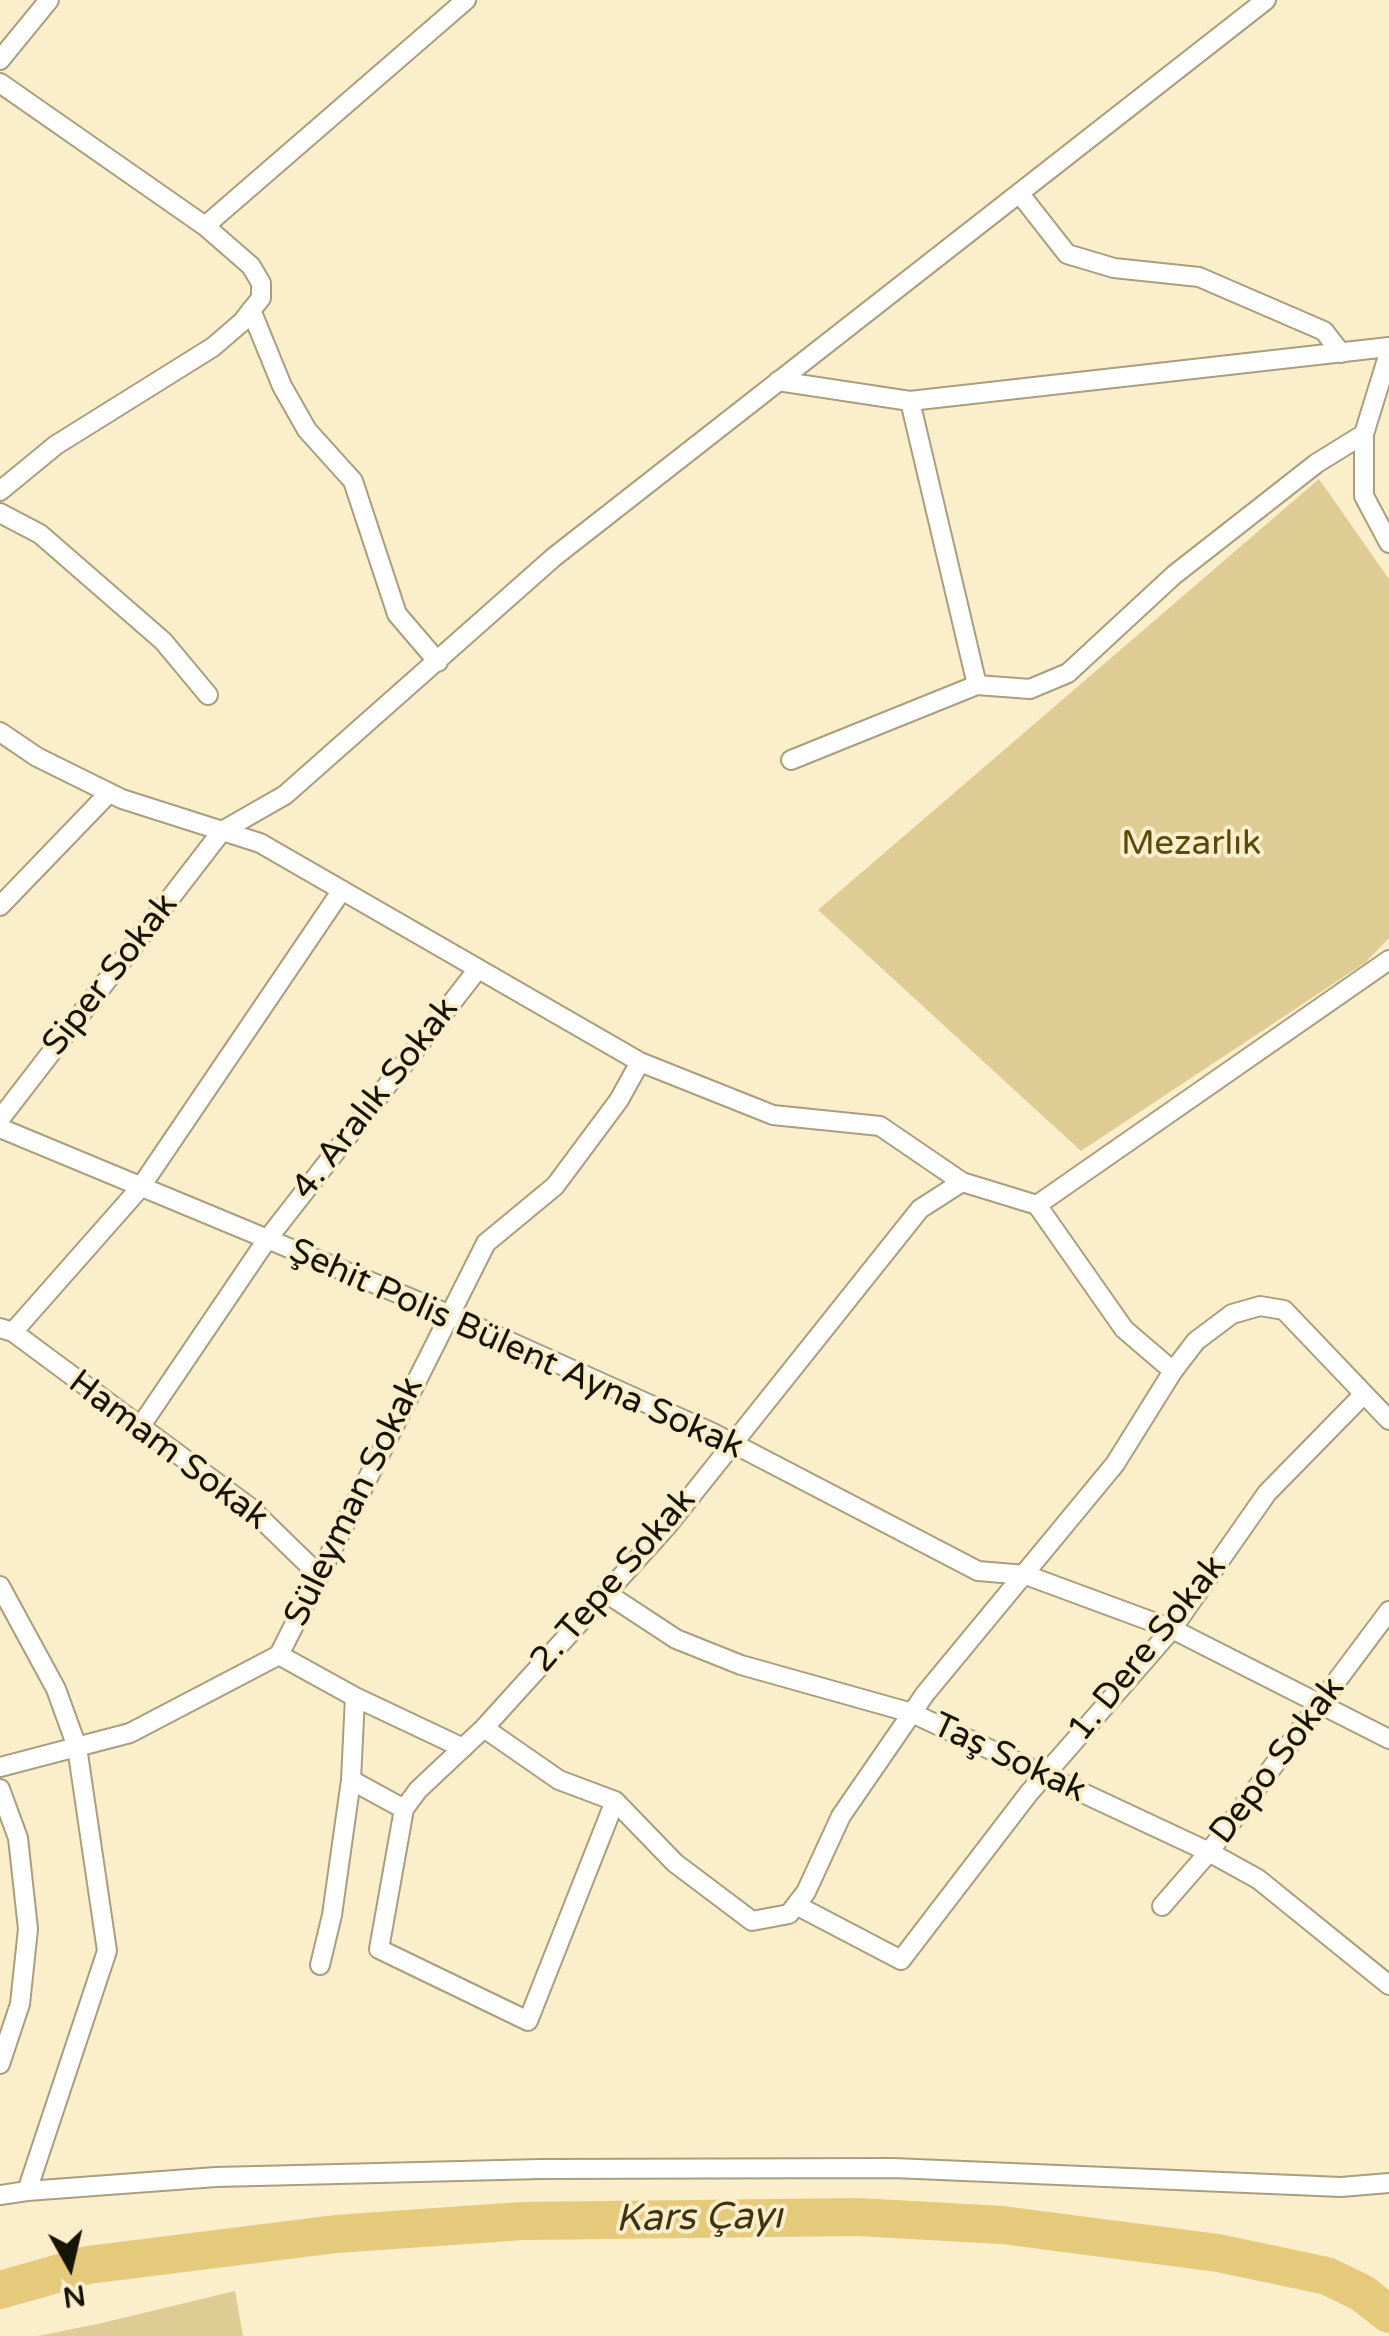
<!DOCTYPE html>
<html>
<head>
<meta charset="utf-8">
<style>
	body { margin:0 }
	#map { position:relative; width:1389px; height:2336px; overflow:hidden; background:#faeecb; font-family:"Varela Round",sans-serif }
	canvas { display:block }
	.north { position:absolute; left:20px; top:2216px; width:100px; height:100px; -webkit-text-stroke:8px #faeecb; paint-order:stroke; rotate:172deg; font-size:28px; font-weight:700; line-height:40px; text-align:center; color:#191408 }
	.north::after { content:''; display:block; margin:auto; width:35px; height:45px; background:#191408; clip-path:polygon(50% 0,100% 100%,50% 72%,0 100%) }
</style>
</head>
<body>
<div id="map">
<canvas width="1389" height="2336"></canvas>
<div class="north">N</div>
</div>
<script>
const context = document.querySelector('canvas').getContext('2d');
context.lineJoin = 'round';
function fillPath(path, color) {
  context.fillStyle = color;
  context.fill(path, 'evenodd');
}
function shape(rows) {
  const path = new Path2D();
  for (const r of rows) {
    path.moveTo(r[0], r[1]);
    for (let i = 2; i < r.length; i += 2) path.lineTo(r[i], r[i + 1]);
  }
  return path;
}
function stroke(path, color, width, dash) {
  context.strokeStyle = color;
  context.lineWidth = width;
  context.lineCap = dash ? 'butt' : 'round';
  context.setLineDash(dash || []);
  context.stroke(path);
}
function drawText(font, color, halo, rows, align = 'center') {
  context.font = font + ' "Varela Round",sans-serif';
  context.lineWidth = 8;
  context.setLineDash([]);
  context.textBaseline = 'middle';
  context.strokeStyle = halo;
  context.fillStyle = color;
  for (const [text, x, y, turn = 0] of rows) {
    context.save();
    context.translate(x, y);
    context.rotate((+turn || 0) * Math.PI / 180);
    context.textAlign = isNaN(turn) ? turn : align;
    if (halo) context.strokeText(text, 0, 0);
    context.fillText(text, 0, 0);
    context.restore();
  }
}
const green = shape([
	[1319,479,1389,579,1389,938,1366,962,1081,1151,818,910],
	[235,2291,243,2336,38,2336,102,2323]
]);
const river = shape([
	[0,2290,88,2265,336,2234,523,2221,857,2217,1002,2225,1218,2253,1327,2276,1362,2293,1389,2314]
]);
const minor = shape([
	[0,60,49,0],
	[0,83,205,226,251,266,261,283,261,298,242,322,213,347,56,445,0,491],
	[1020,194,1067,254,1114,268,1199,277,1324,331,1341,353],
	[205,226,466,0],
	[251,310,282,386,307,430,353,481,397,614,438,662],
	[1389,353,1364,434,1364,496,1389,543],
	[778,381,910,401,1389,347],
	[0,513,40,534,163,641,208,695],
	[977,685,1030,689,1068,673,1174,575,1317,463,1364,434],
	[0,732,37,757,122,799,260,843,640,1062,773,1115,880,1126,962,1182],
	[791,760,977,685,910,401],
	[0,906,109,793],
	[0,1119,222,831,285,795,554,557,1266,0],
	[0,1128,448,1314,713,1433,978,1571,1026,1575,1172,1629,1389,1739],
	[1037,1205,1124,1329,1173,1371,1196,1341,1232,1314,1260,1306,1284,1310,1389,1420],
	[1037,1205,1389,960],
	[0,1328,13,1332,248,1506,319,1575],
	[13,1332,140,1188,342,890],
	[140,1427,266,1241,478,969],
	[0,1586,56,1689,77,1747,107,1951,27,2191,0,2195],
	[606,1593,676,1639,741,1665,912,1713,1209,1852,1258,1879,1389,1985],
	[279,1655,486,1243,555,1186,619,1100,640,1062],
	[355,1697,463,1748],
	[484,1728,559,1780,615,1801,675,1863,752,1921,789,1914,806,1892,841,1816,925,1694,1115,1464,1173,1371],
	[0,1767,130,1733,279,1655,355,1697,351,1780,404,1809],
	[0,1789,18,1838,28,1929,20,2004,0,2064],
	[615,1801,528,2021,379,1949,404,1809,418,1790,484,1728,668,1525,920,1209,962,1182,1037,1205],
	[796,1905,901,1960,1029,1793,1172,1629,1267,1493,1364,1394],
	[1162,1906,1209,1852,1389,1611],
	[320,1965,332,1915,351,1780],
	[27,2191,216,2177,541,2169,893,2168,1341,2187,1389,2183]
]);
const parkNames = [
	["Mezarlık",1191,845]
];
const streetNames = [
	["Siper Sokak",111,975,-52],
	["4. Aralık Sokak",376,1099,-52],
	["Şehit Polis Bülent Ayna Sokak",516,1350,24],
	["Hamam Sokak",168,1451,37],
	["Süleyman Sokak",355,1502,-64],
	["2. Tepe Sokak",614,1581,-49],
	["1. Dere Sokak",1148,1649,-51],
	["Taş Sokak",1009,1759,25],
	["Depo Sokak",1278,1761,-53]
];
const waterNames = [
	["Kars Çayı",699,2219,-1]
];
fillPath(green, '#dfcc95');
stroke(river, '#e5ca7c', 38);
stroke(minor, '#a99e7d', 22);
stroke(minor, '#fff', 18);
drawText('35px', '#5c4a0b', '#faeecb', parkNames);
drawText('35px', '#191408', '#faeecb', streetNames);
drawText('italic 38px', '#3f3411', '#faeecb', waterNames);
</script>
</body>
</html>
